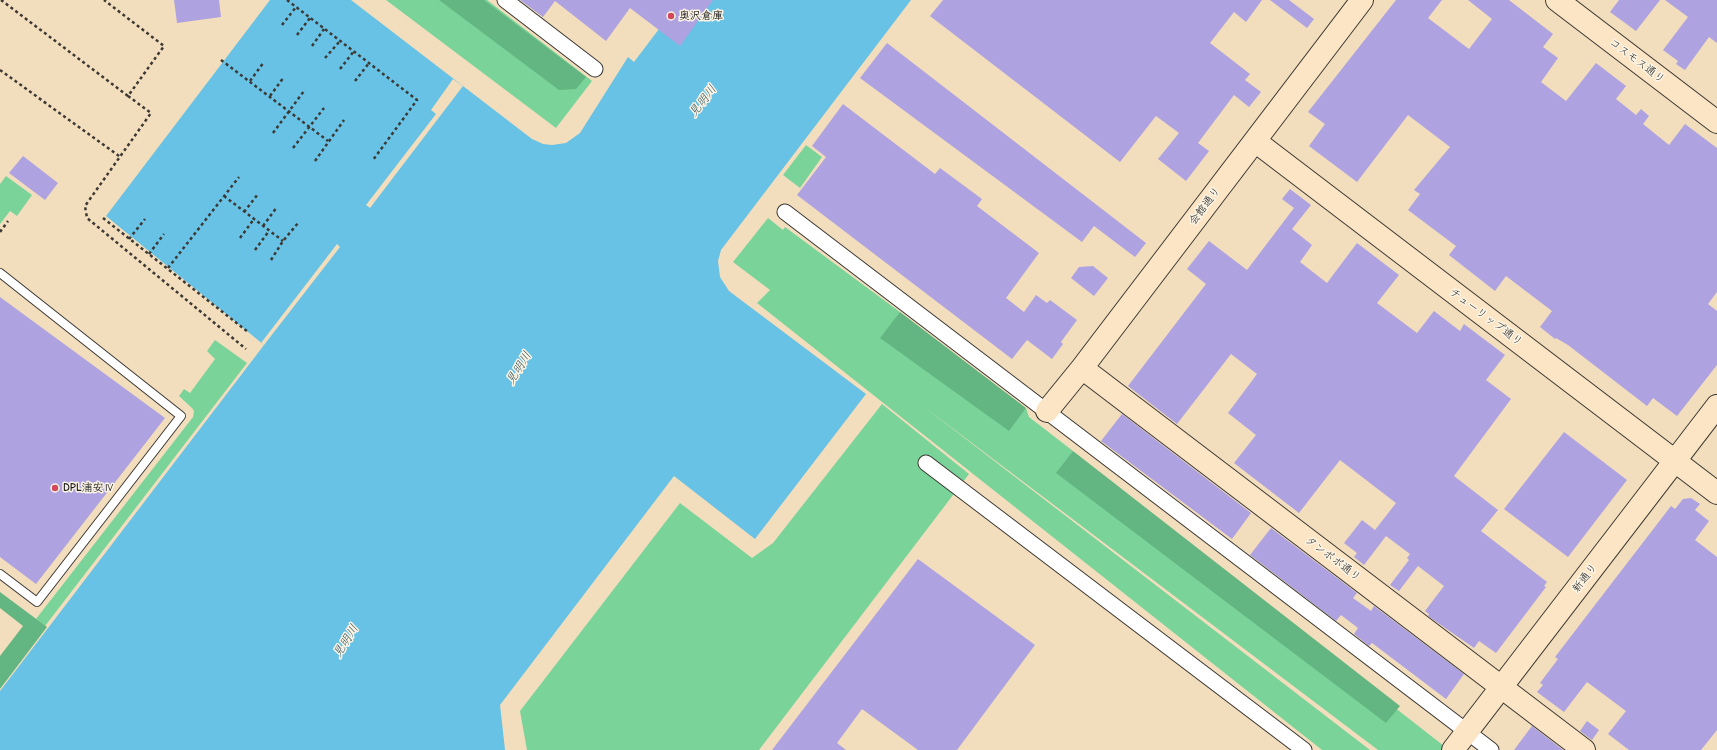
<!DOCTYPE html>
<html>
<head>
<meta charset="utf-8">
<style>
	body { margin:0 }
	canvas { display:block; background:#f2ddbd }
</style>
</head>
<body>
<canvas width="1717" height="750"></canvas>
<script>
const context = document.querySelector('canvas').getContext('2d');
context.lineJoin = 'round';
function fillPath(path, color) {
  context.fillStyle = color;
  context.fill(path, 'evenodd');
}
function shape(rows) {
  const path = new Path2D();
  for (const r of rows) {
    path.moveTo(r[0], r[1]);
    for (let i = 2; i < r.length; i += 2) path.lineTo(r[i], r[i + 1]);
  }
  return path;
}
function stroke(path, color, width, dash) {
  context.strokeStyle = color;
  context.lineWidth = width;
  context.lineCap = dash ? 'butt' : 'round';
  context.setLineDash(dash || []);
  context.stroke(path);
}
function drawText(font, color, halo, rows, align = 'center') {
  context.font = font + ' "Comic Neue","Klee One",sans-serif';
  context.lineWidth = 3;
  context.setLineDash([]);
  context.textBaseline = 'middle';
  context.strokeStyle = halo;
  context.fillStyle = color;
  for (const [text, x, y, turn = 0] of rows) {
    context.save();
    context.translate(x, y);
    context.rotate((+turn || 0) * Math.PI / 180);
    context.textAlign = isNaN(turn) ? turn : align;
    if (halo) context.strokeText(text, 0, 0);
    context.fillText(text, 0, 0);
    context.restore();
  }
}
const green = shape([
	[386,0,487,0,592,81,556,128],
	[806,145,822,157,800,188,783,175],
	[6,176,32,195,17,216,10,211,0,224,0,184],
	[768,218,783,230,785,227,900,312,896,318,1020,415,1026,408,1029,417,1073,451,1071,455,1444,746,1441,750,1378,750,919,403,1370,750,1322,750,757,303,770,290,733,262],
	[215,340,247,363,45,626,36,619,193,417,194,412,193,409,179,396,184,389,190,393,215,359,207,351],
	[882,404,969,474,759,750,527,750,520,711,680,503,752,558,773,543]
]);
const forest = shape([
	[439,0,484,0,586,77,576,89,559,90],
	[900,312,1026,408,1009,431,880,338],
	[1073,451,1400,706,1386,723,1056,473],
	[0,592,47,627,0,689,0,656,23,626,0,608]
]);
const water = shape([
	[270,0,351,0,532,139,543,144,552,145,566,143,580,133,628,57,634,62,681,0,911,0,721,250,718,261,720,277,729,291,866,394,755,539,674,476,500,705,505,750,0,750,0,691,264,345,106,216]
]);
const pier = shape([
	[453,79,463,86,370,208,366,205,436,114,431,110],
	[337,244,340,247,264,345,261,343]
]);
const building = shape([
	[174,0,219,0,221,17,177,23],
	[520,0,713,0,680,46,630,8,606,41,555,1,543,17],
	[943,0,1262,0,1246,22,1234,12,1210,43,1250,74,1245,80,1261,92,1249,107,1234,95,1198,143,1209,151,1186,181,1158,159,1179,133,1156,116,1120,162,930,16],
	[1270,0,1289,0,1314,19,1307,28],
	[1396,0,1442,0,1428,18,1469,49,1492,19,1468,0,1509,0,1553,34,1543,47,1558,58,1541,82,1566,101,1596,63,1626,86,1616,99,1636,115,1641,109,1649,116,1643,124,1669,145,1685,124,1717,148,1717,292,1708,304,1717,311,1717,365,1677,416,1653,398,1647,406,1568,345,1556,338,1555,339,1540,327,1552,311,1506,276,1495,291,1449,255,1456,246,1408,210,1420,194,1414,190,1450,147,1408,115,1357,182,1309,146,1325,124,1308,112],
	[1619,0,1660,0,1636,31,1610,12],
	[1665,0,1717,0,1717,43,1709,37,1685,70,1676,64,1678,61,1663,50,1688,17],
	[887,43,1146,243,1135,257,1094,226,1082,242,860,78],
	[843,104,935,174,940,168,982,199,977,206,1039,253,1006,298,1024,312,1036,295,1047,303,1050,300,1077,320,1061,342,1063,344,1052,359,1027,340,1012,359,797,195,826,157,812,146],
	[23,156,58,183,45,200,9,173],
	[1290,189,1311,205,1292,229,1312,245,1300,262,1327,283,1357,243,1399,275,1377,303,1417,333,1434,311,1460,331,1464,324,1505,355,1486,380,1511,399,1454,476,1498,510,1481,531,1547,582,1544,586,1546,587,1496,653,1479,641,1474,648,1428,616,1429,614,1425,611,1444,586,1418,566,1399,591,1390,585,1409,560,1407,558,1410,554,1386,536,1364,565,1354,557,1357,553,1344,543,1362,520,1375,530,1396,503,1340,460,1299,513,1234,463,1256,435,1228,413,1257,374,1231,354,1177,424,1128,386,1206,284,1187,269,1209,241,1247,270,1294,208,1282,199],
	[1093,266,1108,278,1094,296,1071,278,1079,267],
	[0,297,165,418,36,584,0,557],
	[1122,414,1251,513,1232,539,1101,441],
	[1564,432,1627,480,1568,557,1504,509],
	[1691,498,1700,504,1695,510,1709,521,1695,540,1717,557,1717,730,1701,750,1629,750,1608,734,1626,711,1587,682,1564,712,1537,692,1543,685,1540,683,1558,659,1555,657,1671,506,1675,509,1683,499],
	[1271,528,1357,593,1353,598,1371,611,1374,606,1464,674,1446,699,1372,643,1369,646,1354,634,1358,628,1341,615,1336,621,1250,555],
	[918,559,1035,645,957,750,918,750,862,709,837,743,846,750,772,750],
	[1587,721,1599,730,1592,740,1580,731],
	[1532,726,1563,750,1514,750]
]);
const path = shape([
	[1,0,128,96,164,46,104,0],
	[287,0,417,100,373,160],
	[282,25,296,7],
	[297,35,310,18],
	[312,46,324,29],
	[325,58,340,41],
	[221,60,328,141],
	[340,69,354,51],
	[0,70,119,156],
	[250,81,264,62],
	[355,81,369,63],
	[128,96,151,113,85,206,87,218,246,349],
	[270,96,284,77],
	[273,133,304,91],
	[293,148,324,108],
	[315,161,344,120],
	[224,196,283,241],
	[244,212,258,194],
	[103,218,248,332],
	[263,226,277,207],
	[0,232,8,221],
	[240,238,254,219],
	[129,239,145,219],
	[255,250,269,231],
	[149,254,164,234],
	[271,260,283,241,298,223],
	[168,268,239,177]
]);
const lane = shape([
	[0,273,181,416,37,602,0,574]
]);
const street = shape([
	[505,0,595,69],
	[785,212,1491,750],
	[926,463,1304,750]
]);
const secondary = shape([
	[1557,0,1717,122],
	[1255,141,1717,493],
	[1082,368,1584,750],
	[1047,411,1082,368,1362,0],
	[1453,750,1717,406]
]);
const markers = [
	[671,16,4,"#d1495b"],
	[55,488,4,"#d1495b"]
];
const poiNames = [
	["奥沢倉庫",679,16],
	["DPL浦安Ⅳ",63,488]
];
const streetNames = [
	["コスモス通り",1637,61,37],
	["会館通り",1205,206,-53],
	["チューリップ通り",1486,317,37],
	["タンポポ通り",1333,559,37],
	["新通り",1585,578,-52]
];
const waterNames = [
	["見明川",703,101,-52],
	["見明川",519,368,-58],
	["見明川",346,641,-58]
];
fillPath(green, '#7ad49a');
fillPath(forest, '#63b682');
fillPath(water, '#67c2e5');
fillPath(pier, '#f2ddbd');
fillPath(building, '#aea3e0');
stroke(lane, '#3c3934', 10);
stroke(street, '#3c3934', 17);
stroke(secondary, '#3c3934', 24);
stroke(path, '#3c3934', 2.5, [3, 3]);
stroke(lane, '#fff', 8);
stroke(street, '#fff', 15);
stroke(secondary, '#fce5c4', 22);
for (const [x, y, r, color] of markers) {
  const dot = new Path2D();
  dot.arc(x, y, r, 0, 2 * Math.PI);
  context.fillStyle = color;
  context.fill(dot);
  stroke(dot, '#fcf5e5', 1.5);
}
drawText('bold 11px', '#1c1c1c', '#fcf5e5', poiNames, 'left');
drawText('11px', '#1c1c1c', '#fcf5e5', streetNames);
drawText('italic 12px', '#365662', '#fcf5e5', waterNames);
</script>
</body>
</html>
